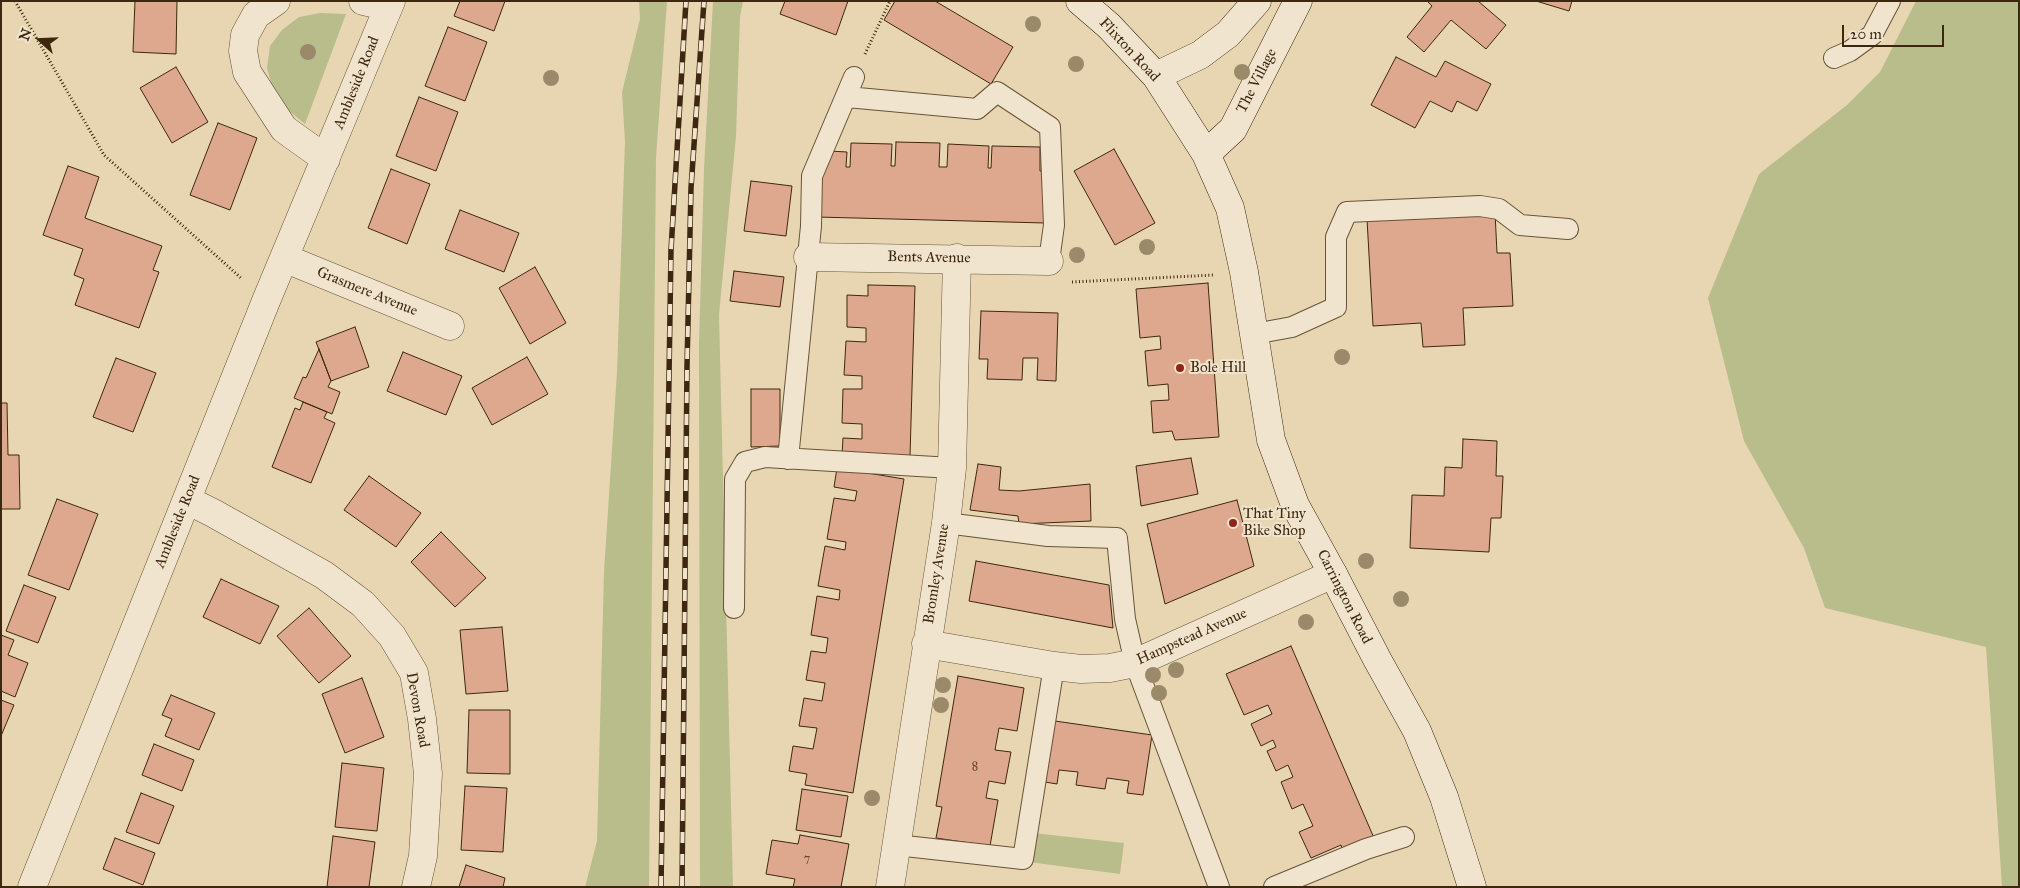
<!DOCTYPE html>
<html>
<head>
<meta charset="utf-8">
<style>
	body { margin:0 }
	#map { position:relative; width:2020px; height:888px; overflow:hidden; background:#e8d6b3; font-family:"IM FELL Great Primer",serif }
	canvas { display:block }
	.frame { position:absolute; inset:0; border:2px solid #3e270f; pointer-events:none }
	.north { position:absolute; left:15px; top:15px; width:50px; height:50px; -webkit-text-stroke:4px #f0e4ce; paint-order:stroke; rotate:290deg; font-size:14px; font-weight:700; line-height:20px; text-align:center; color:#3e270f }
	.north::after { content:''; display:block; margin:auto; width:18px; height:22px; background:#3e270f; clip-path:polygon(50% 0,100% 100%,50% 72%,0 100%) }
	.scale { position:absolute; left:1842px; top:25px; width:102px; height:22px; box-sizing:border-box; border:2px solid #3e270f; border-top:0; padding-left:6px; font-size:15px; line-height:18px; white-space:nowrap; color:#3e270f; -webkit-text-stroke:4px #f0e4ce; paint-order:stroke }
</style>
</head>
<body>
<div id="map">
<canvas width="2020" height="888"></canvas>
<div class="frame"></div>
<div class="north">N</div>
<div class="scale">20 m</div>
</div>
<script>
const context = document.querySelector('canvas').getContext('2d');
context.lineJoin = 'round';
function fillPath(path, color) {
  context.fillStyle = color;
  context.fill(path, 'evenodd');
}
function shape(rows) {
  const path = new Path2D();
  for (const r of rows) {
    path.moveTo(r[0], r[1]);
    for (let i = 2; i < r.length; i += 2) path.lineTo(r[i], r[i + 1]);
  }
  return path;
}
function stroke(path, color, width, dash) {
  context.strokeStyle = color;
  context.lineWidth = width;
  context.lineCap = dash ? 'butt' : 'round';
  context.setLineDash(dash || []);
  context.stroke(path);
}
function drawText(font, color, halo, rows, align = 'center') {
  context.font = font + ' "IM FELL Great Primer",serif';
  context.lineWidth = 4;
  context.setLineDash([]);
  context.textBaseline = 'middle';
  context.strokeStyle = halo;
  context.fillStyle = color;
  for (const [text, x, y, turn = 0] of rows) {
    context.save();
    context.translate(x, y);
    context.rotate((+turn || 0) * Math.PI / 180);
    context.textAlign = isNaN(turn) ? turn : align;
    if (halo) context.strokeText(text, 0, 0);
    context.fillText(text, 0, 0);
    context.restore();
  }
}
const green = shape([
	[639,1,667,1,656,158,649,887,585,887,597,841,604,572,617,372,623,197,625,142,622,92,640,19],
	[713,1,743,1,740,17,736,136,719,315,733,887,700,887,699,343,704,169],
	[1916,1,2019,1,2019,887,2002,887,1986,647,1825,608,1804,548,1744,441,1708,298,1759,174,1847,105,1880,72],
	[320,13,346,14,305,124,287,109,274,94,267,68,270,46,282,30,299,17],
	[1033,833,1124,843,1120,874,1029,862]
]);
const building = shape([
	[135,1,177,1,176,54,133,52,135,1],
	[460,1,505,1,494,31,454,16,460,1],
	[785,1,848,1,836,35,780,14,785,1],
	[895,1,935,1,1013,47,991,84,884,20,895,1],
	[1427,1,1478,1,1506,25,1486,49,1451,20,1424,52,1407,37,1432,6,1427,1],
	[1536,1,1572,1,1569,11,1536,1],
	[448,27,487,42,465,101,425,86,448,27],
	[1396,57,1436,77,1445,61,1491,84,1477,111,1457,101,1452,112,1430,101,1415,128,1371,105,1396,57],
	[176,67,208,122,172,143,140,88,176,67],
	[419,97,458,112,436,171,396,156,419,97],
	[218,123,257,138,230,210,190,195,218,123],
	[896,142,940,143,939,167,947,167,948,144,989,146,988,168,991,168,992,146,1040,147,1040,171,1046,171,1045,223,817,217,818,178,829,151,847,152,846,167,850,167,851,143,892,144,891,166,895,166,896,142],
	[1114,149,1155,223,1115,245,1074,171,1114,149],
	[68,166,99,177,85,218,162,246,153,270,159,272,139,328,75,305,84,279,74,275,83,249,43,235,68,166],
	[391,169,430,184,407,244,368,228,391,169],
	[751,181,792,186,786,236,744,231,751,181],
	[460,210,519,233,504,272,445,249,460,210],
	[1495,212,1497,253,1510,253,1513,306,1463,308,1465,345,1423,347,1421,323,1373,326,1367,219,1495,212],
	[535,267,566,323,530,344,499,288,535,267],
	[734,271,784,277,780,307,730,301,734,271],
	[1208,283,1219,437,1175,440,1172,431,1153,433,1151,401,1169,400,1168,384,1148,386,1145,351,1161,349,1160,336,1140,338,1136,289,1208,283],
	[868,285,915,286,910,456,842,455,843,438,862,439,862,424,842,423,843,389,862,389,862,376,844,375,846,341,866,342,866,328,847,327,847,295,868,296,868,285],
	[981,311,1058,313,1056,381,1037,380,1038,358,1023,358,1022,380,987,379,988,359,979,359,981,311],
	[355,327,369,367,331,381,316,342,355,327],
	[319,349,331,381,328,387,340,392,332,414,294,398,303,377,306,378,319,349],
	[403,352,462,376,446,415,387,391,403,352],
	[527,357,548,394,492,425,472,388,527,357],
	[116,358,156,373,133,432,93,417,116,358],
	[751,389,780,389,780,446,751,447,751,389],
	[303,402,327,412,324,418,335,423,311,483,272,467,295,408,300,410,303,402],
	[1,403,7,403,8,455,19,455,20,509,1,509,1,403],
	[1463,439,1497,441,1496,476,1503,476,1501,518,1491,518,1489,552,1410,548,1412,495,1444,496,1445,467,1462,468,1463,439],
	[1191,458,1198,494,1141,506,1136,466,1191,458],
	[978,464,1001,467,999,490,1019,491,1090,484,1091,521,1019,524,1018,516,970,510,978,464],
	[837,468,904,479,853,793,805,785,807,774,789,771,793,746,813,749,817,728,799,726,804,698,822,701,825,683,806,680,811,651,826,653,828,638,811,635,817,596,839,600,840,590,818,586,825,546,845,550,846,542,827,539,834,498,855,501,857,491,834,487,837,468],
	[369,476,421,513,396,547,344,510,369,476],
	[57,499,98,514,69,590,28,575,57,499],
	[1237,500,1254,566,1165,604,1147,524,1237,500],
	[441,532,486,578,455,607,411,562,441,532],
	[976,561,1109,585,1113,628,969,601,976,561],
	[221,579,279,606,260,644,203,617,221,579],
	[24,585,56,597,38,643,6,631,24,585],
	[309,608,351,656,319,683,277,636,309,608],
	[502,627,508,691,466,694,460,630,502,627],
	[1,635,14,640,8,655,28,663,15,697,1,691,1,635],
	[1291,646,1374,838,1343,852,1341,845,1311,858,1299,832,1313,826,1303,804,1292,809,1281,782,1293,777,1288,765,1276,771,1267,751,1276,747,1273,740,1261,746,1251,724,1272,714,1268,705,1244,715,1226,674,1291,646],
	[958,676,1024,688,1017,731,999,728,995,750,1011,752,1005,784,989,781,986,798,998,800,990,846,936,838,942,807,936,806,958,676],
	[362,678,384,737,345,753,322,694,362,678],
	[171,695,215,713,199,750,165,736,172,719,162,715,171,695],
	[1,700,14,705,1,736,1,700],
	[469,710,510,710,510,774,467,773,469,710],
	[1048,720,1152,735,1143,795,1127,793,1129,781,1107,778,1105,789,1076,785,1078,772,1059,770,1057,784,1039,781,1048,720],
	[154,744,194,760,182,791,142,775,154,744],
	[342,763,384,768,377,831,335,827,342,763],
	[465,786,507,788,503,852,461,850,465,786],
	[802,789,848,796,841,837,796,830,802,789],
	[141,793,174,806,159,844,126,832,141,793],
	[800,835,849,844,841,887,793,887,795,879,766,874,772,840,798,844,800,835],
	[333,836,375,842,369,887,327,887,333,836],
	[115,838,155,853,143,885,103,869,115,838],
	[466,865,505,878,503,887,459,887,466,865]
]);
const path = shape([
	[15,1,104,155,241,278],
	[865,54,890,1],
	[1072,282,1214,275]
]);
const service = shape([
	[1834,58,1850,51,1872,35,1890,1],
	[847,97,977,109,997,92,1050,127,1054,225,1049,261],
	[1254,334,1292,327,1336,307,1336,237,1347,212,1480,206,1499,209,1520,225,1568,229],
	[788,459,811,226,812,176,854,77],
	[946,523,1048,536,1117,538,1125,619,1135,663,1219,887],
	[734,608,735,479,745,462,765,457,952,468],
	[896,845,1023,859,1054,666],
	[1274,887,1366,849,1404,837]
]);
const minor = shape([
	[276,1,256,15,245,35,243,51,247,72,284,129,326,159],
	[363,1,388,7],
	[808,257,1049,261],
	[284,258,450,326],
	[187,500,213,513,324,575,363,604,392,636,414,673,422,719,428,774,423,856,416,887],
	[926,644,1054,666,1081,669,1110,668,1135,663,1333,574],
	[32,887,266,301,391,1],
	[890,887,946,523,952,468,957,258]
]);
const secondary = shape([
	[1080,1,1109,26,1156,76,1206,154,1230,208,1244,272,1271,440,1295,505,1333,574,1377,659,1417,731,1444,797,1472,887],
	[1156,76,1200,55,1228,34,1257,1],
	[1206,154,1233,129,1298,1]
]);
const rail = shape([
	[661,887,671,250,686,1],
	[682,887,687,366,691,188,704,1]
]);
const trees = [
	[1033,24],
	[308,52],
	[1076,64],
	[1242,72],
	[551,78],
	[1147,247],
	[1077,255],
	[1342,357],
	[1366,561],
	[1401,599],
	[1306,622],
	[1176,670],
	[1153,675],
	[943,685],
	[1159,693],
	[941,705],
	[872,798]
];
const markers = [
	[1180,368,5,"#8f2418"],
	[1233,523,5,"#8f2418"]
];
const numberNames = [
	["8",975,767],
	["7",807,859]
];
const streetNames = [
	["Flixton Road",1129,50,47],
	["The Village",1257,81,-63],
	["Ambleside Road",357,83,-68],
	["Bents Avenue",929,258,1],
	["Grasmere Avenue",367,292,22],
	["Ambleside Road",178,522,-68],
	["Bromley Avenue",937,574,-81],
	["Carrington Road",1344,597,63],
	["Hampstead Avenue",1192,637,-24],
	["Devon Road",417,710,80]
];
const poiNames = [
	["Bole Hill",1190,368],
	["That Tiny",1243,514],
	["Bike Shop",1243,531]
];
fillPath(green, '#b8bd8b');
fillPath(building, '#dda88e');
stroke(building, '#3e270f', 1);
stroke(service, '#685338', 22);
stroke(minor, '#685338', 29);
stroke(secondary, '#3e270f', 29);
stroke(path, '#3e270f', 3, [1, 2.5]);
stroke(service, '#f0e4ce', 20);
stroke(minor, '#f0e4ce', 28);
stroke(secondary, '#f0e4ce', 28);
stroke(rail, '#3e270f', 5.5);
stroke(rail, '#f0e4ce', 4, [11]);
context.fillStyle = '#9b8a6a';
for (const [x, y] of trees) {
  context.beginPath();
  context.arc(x, y, 8, 0, 2 * Math.PI);
  context.fill();
}
for (const [x, y, r, color] of markers) {
  const dot = new Path2D();
  dot.arc(x, y, r, 0, 2 * Math.PI);
  context.fillStyle = color;
  context.fill(dot);
  stroke(dot, '#f0e4ce', 2);
}
drawText('12px', '#66472f', null, numberNames);
drawText('15px', '#3e270f', '#f0e4ce', streetNames);
drawText('15px', '#3e270f', '#f0e4ce', poiNames, 'left');
</script>
</body>
</html>
